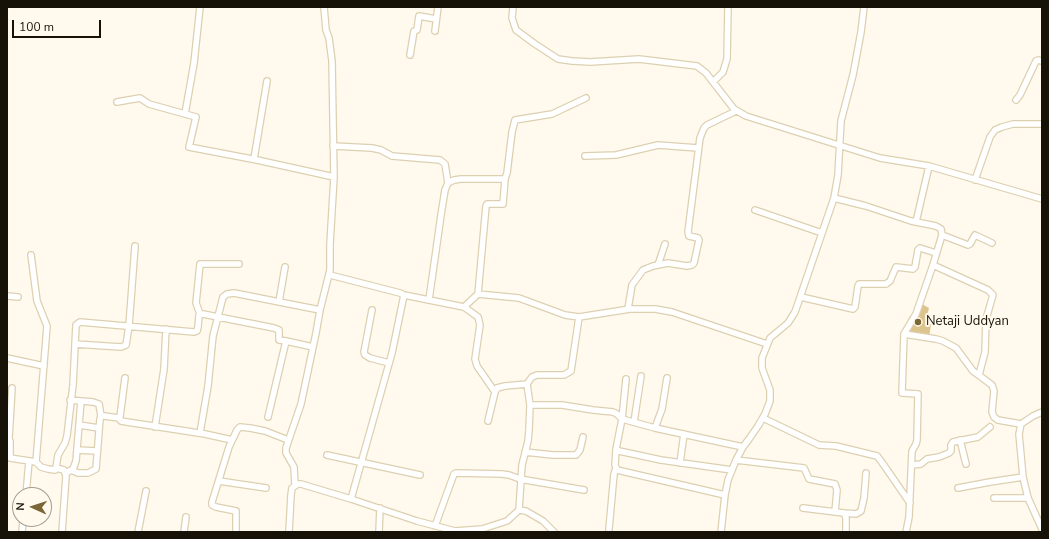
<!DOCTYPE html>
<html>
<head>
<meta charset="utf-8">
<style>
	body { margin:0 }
	#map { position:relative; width:1049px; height:539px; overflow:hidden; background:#fffaed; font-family:"Nunito Sans",sans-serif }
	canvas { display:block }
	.frame { position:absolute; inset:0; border:8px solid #161207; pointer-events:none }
	.north { position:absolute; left:12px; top:487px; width:40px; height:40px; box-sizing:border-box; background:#fffaed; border:1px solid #a29d91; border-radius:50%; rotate:273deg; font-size:11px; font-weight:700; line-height:16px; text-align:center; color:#161207 }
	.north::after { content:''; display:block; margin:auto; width:14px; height:18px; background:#7b6635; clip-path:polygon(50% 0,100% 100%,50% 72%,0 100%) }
	.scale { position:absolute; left:12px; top:20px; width:89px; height:18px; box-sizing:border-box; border:2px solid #161207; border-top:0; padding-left:5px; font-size:12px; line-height:14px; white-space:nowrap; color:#161207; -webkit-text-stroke:3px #fffaed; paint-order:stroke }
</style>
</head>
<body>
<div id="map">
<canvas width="1049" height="539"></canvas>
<div class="frame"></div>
<div class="north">N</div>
<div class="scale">100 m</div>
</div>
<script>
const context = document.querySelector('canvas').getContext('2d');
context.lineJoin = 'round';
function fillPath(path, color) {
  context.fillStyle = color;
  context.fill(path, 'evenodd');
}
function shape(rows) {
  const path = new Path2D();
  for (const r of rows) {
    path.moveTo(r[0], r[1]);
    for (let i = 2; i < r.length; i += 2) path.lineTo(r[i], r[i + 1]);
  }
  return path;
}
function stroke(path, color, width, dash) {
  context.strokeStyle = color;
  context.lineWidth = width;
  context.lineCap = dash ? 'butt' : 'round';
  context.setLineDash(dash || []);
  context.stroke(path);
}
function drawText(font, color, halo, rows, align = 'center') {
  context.font = font + ' "Nunito Sans",sans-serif';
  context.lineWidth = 4;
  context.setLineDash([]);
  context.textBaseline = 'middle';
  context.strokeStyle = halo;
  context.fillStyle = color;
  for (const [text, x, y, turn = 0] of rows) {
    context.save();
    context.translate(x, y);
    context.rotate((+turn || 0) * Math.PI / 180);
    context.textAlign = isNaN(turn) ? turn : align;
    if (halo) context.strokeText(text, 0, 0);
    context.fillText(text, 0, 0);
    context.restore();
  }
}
const green = shape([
	[922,304,929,308,926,320,931,324,929,338,906,332,909,317,914,315]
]);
const street = shape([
	[513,7,512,18,516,30,535,44,558,59,572,61,590,62,639,59,697,66,706,73,734,109,746,116,880,158,929,166,1042,199],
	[435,31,438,7],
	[410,55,414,31,417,30,419,16,436,19],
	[713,82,723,72,727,59,728,7],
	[1016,100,1020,95,1036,61,1038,60,1042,61],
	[117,102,140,98,149,104,185,114,194,63,200,7],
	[185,114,196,117,189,147,257,160,334,177],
	[333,146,372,148,381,150,392,156,440,160,445,164,448,183],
	[585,156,616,155,658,145,698,148],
	[254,159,267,81],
	[975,180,990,137,995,130,1002,127,1013,124,1042,124],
	[834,198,866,206,911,221,936,226,941,229,942,235,933,265,988,290,993,295,986,319,985,352,979,375],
	[755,210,822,233],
	[916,222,929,166],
	[942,235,968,245,970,244,975,235,992,243],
	[31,255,37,301,47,326,36,462],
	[658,265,665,244],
	[933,265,916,314,904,334,936,339,943,341,956,348,973,371,992,385,994,391,992,412,994,417,998,420,1021,424],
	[330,275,400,293,404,295,464,307,478,317,480,325,475,359,477,366,495,392],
	[478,294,486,206,487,204,503,204,505,179],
	[7,296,18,297],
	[801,297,853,309,855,307,858,286,859,284,886,284,890,281,896,267,913,269,915,267,918,250,920,248,936,253],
	[429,300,441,215,445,190,448,183,454,180,461,179,505,179,507,173,512,132,515,120,552,114,586,98],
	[279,302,285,267],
	[464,307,478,294,519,298,565,315,579,317,630,309,655,309,672,312,767,344],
	[628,309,632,285,643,270,653,266,668,263,687,266,692,265,694,263,699,240,698,238,689,236,688,232,700,138,704,128,707,125,736,111],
	[372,310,364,352,365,355,370,358,389,363],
	[200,314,196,303,200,264,239,264],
	[904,334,902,393,918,394,917,440,916,444,912,451,909,517,906,532],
	[286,341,313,347],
	[75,344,121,347,126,345,129,326,135,246],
	[7,358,44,366],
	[626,379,622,419,616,449,619,451,661,460,732,470],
	[70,400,93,402,99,404,101,416],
	[530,405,562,405,593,410,613,412,617,414,622,419,655,428,743,447],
	[1042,412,1033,416,1021,424,1019,434,1023,477,1028,498,1042,529],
	[119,418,121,421,127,422,205,434,232,440],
	[763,418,819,445,836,446,877,456,881,461,910,503],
	[488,421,495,392,497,388,505,386,527,384],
	[634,422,641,376],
	[79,425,99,428],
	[155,427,164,369,166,329],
	[655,428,662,409,667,378],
	[200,433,208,386,213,336,223,297,227,294,234,293,320,310],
	[7,437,10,441,10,458,36,462,41,467,48,469,55,470,56,468,58,455,65,443,67,436,73,385,76,325,80,322,194,332,197,331,198,327,199,315,203,314,274,328,279,330,279,340,286,341,268,417],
	[9,438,12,388],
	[960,440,966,464],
	[616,449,615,465,617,470,725,495],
	[77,450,97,451],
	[525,452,553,455,576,455,580,450,583,437],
	[327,455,420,475],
	[736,460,804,468,805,470,809,479,835,484,837,490,835,512],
	[680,463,684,434],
	[912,465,921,464,927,459,939,457,949,453,951,451,951,445,953,442,978,437,990,427],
	[56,468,64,470,66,476,62,532],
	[71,470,78,473,88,473,96,469,100,419,101,416,104,416,119,418,120,417,125,378],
	[66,473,73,469,76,461,81,401],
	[219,481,266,488],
	[295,486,294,467,286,453,286,448,301,404,316,333,320,310,330,270,330,244,334,177,332,61,329,38,326,30,324,7],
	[958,488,990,482,1023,477],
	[26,495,29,461],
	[994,498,1028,498],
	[351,499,392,353,404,295],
	[803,508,844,513,846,518,846,532],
	[519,510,522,465,528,441,529,430,530,405,527,384,532,377,537,375,564,375,571,371,579,317],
	[844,513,856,514,861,511,864,498,866,473],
	[435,526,454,474,456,473,502,474,509,475,520,479,584,490],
	[609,529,614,474,616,468],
	[22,532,23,519],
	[138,532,146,491],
	[184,532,186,517],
	[236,532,236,511,216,507,212,505,212,502,229,447,237,430,240,427,250,428,265,431,288,440],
	[289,532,291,495,292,488,298,484,301,484,351,499,417,521,455,531,482,529,507,521,519,510,526,511,543,521,554,532],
	[379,532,380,508],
	[721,532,725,495,728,480,736,460,743,447,749,439,758,426,765,414,770,401,770,390,762,368,762,358,770,338,788,323,795,312,834,198,838,175,841,121,853,75,861,32,864,7]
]);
const markers = [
	[918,322,4,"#7b6635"]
];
const poiNames = [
	["Netaji Uddyan",926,322]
];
fillPath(green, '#ddc48c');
stroke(street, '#ddd0b1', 8);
stroke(street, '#fff', 5.5);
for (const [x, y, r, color] of markers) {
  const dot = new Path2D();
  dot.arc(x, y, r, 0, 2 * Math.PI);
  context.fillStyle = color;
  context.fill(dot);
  stroke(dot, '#fffaed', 1.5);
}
drawText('13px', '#161207', '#fffaed', poiNames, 'left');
</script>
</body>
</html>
